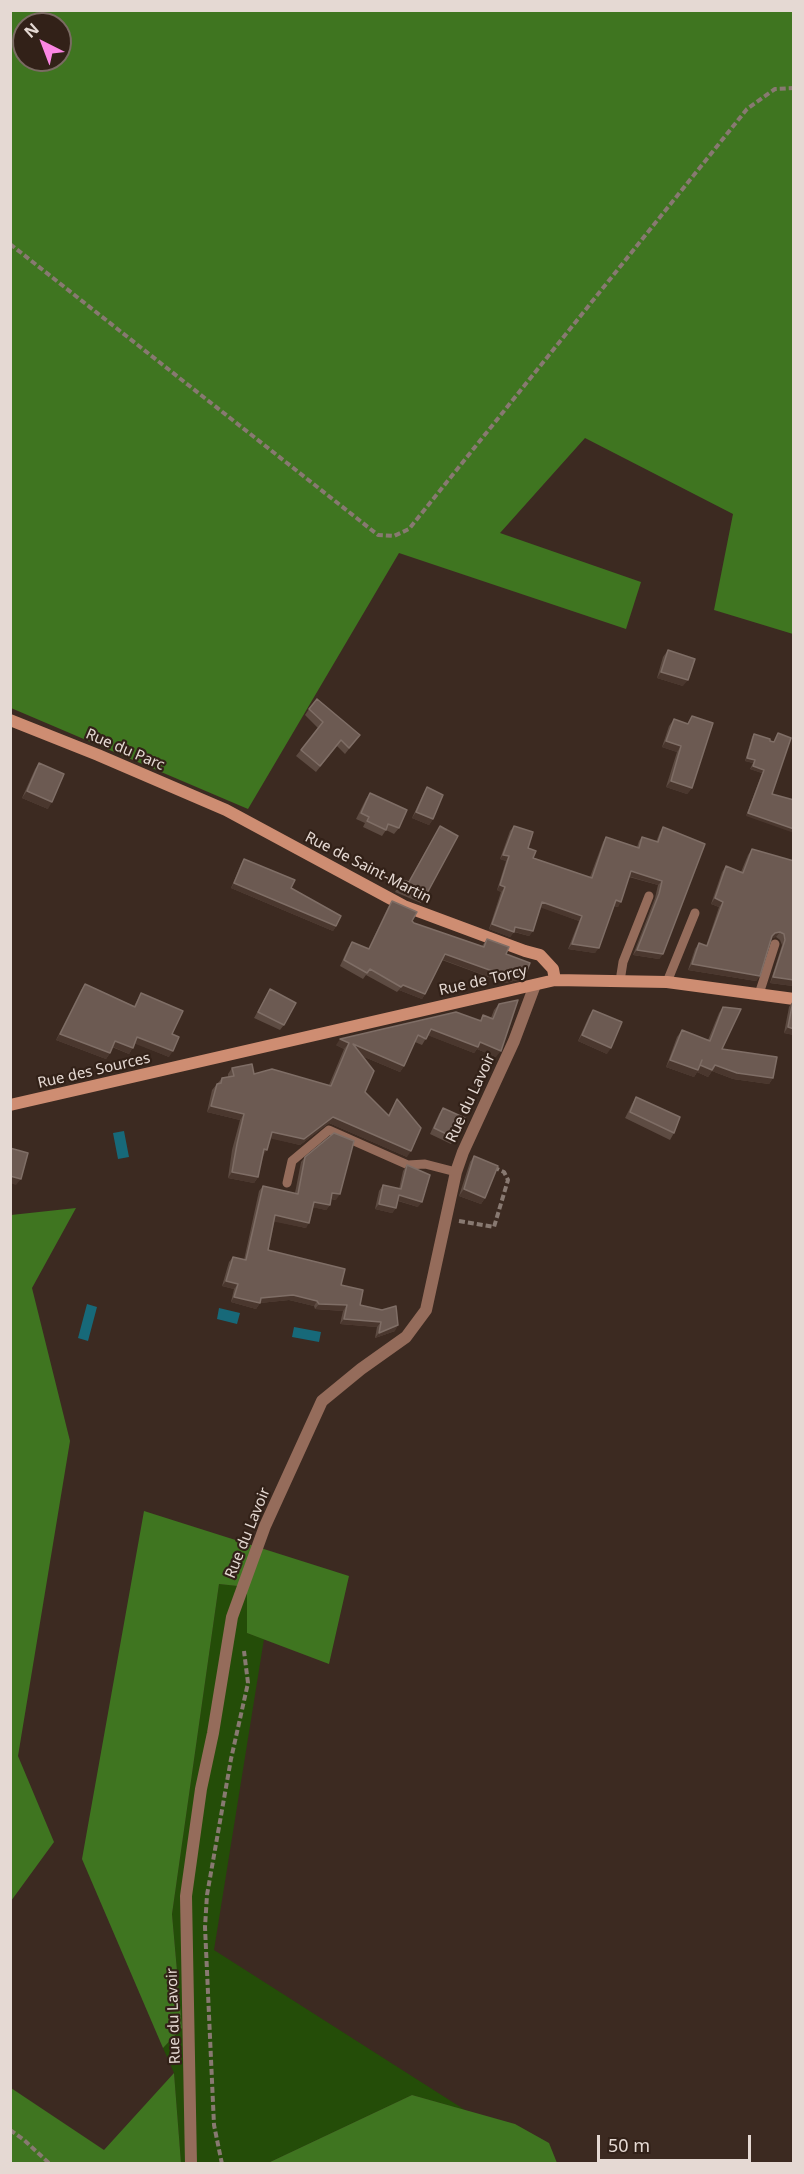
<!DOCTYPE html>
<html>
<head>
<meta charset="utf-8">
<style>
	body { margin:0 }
	#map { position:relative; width:804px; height:2174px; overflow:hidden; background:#3c2a21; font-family:"Noto Sans",sans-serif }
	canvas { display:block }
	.frame { position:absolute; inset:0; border:12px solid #e5d9d3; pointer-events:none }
	.north { position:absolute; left:12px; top:12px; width:60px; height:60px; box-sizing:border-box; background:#322118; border:2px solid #7a6b63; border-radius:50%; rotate:318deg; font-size:16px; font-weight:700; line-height:24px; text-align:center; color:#e5d9d3 }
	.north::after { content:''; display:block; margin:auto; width:21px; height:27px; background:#fb86e4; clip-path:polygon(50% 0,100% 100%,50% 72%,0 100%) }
	.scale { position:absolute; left:597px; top:2135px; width:154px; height:27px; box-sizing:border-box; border:3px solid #e5d9d3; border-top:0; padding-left:8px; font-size:18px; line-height:21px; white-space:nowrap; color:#e5d9d3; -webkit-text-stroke:4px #322118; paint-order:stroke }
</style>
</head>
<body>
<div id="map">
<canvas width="804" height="2174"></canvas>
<div class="frame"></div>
<div class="north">N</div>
<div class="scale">50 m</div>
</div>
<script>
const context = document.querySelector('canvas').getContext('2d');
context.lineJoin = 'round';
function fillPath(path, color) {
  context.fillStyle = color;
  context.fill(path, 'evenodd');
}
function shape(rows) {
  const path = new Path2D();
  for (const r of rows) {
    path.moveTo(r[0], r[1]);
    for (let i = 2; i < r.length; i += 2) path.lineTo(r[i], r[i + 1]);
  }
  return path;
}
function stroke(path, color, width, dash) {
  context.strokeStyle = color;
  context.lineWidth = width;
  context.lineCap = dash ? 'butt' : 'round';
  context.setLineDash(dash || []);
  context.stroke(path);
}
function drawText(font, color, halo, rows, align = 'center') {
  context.font = font + ' "Noto Sans",sans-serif';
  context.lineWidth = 4.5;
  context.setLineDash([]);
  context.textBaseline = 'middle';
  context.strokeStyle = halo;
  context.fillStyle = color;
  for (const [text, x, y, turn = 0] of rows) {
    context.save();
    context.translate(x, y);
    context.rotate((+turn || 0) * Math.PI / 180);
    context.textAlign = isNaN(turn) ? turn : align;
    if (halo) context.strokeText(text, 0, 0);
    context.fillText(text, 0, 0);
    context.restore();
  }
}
const green = shape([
	[219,1584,247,1587,247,1633,264,1639,214,1950,465,2110,412,2095,268,2163,181,2163,174,2073,163,2048,182,2028,172,1914]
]);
const forest = shape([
	[11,10,793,11,793,634,714,610,733,514,585,438,500,533,641,582,626,629,399,553,248,809,11,708],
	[24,24,60,24,60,60,24,60],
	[76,1208,32,1288,70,1441,18,1756,54,1842,11,1901,11,1215],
	[144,1511,349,1576,329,1664,247,1633,247,1587,219,1584,172,1914,182,2028,163,2048,82,1859],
	[174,2073,181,2163,11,2163,11,2088,104,2150],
	[412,2095,515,2124,549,2143,557,2163,268,2163]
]);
const water = shape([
	[124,1131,129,1157,118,1159,113,1133],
	[87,1304,97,1307,88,1341,78,1338],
	[219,1308,240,1313,237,1324,217,1319],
	[294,1327,321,1332,319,1342,292,1337]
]);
const path = shape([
	[10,244,378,535,394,536,409,529,747,109,775,89,794,88],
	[459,1221,494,1227,508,1180,504,1172,493,1167],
	[10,2130,24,2140,50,2164],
	[222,2164,214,2125,205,1927,207,1895,231,1759,248,1683,244,1651]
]);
const lane = shape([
	[620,981,623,962,649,896],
	[667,982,695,913],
	[759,994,775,944],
	[287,1183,292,1161,329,1130,408,1165,425,1164,456,1172]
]);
const street = shape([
	[191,2164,186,1896,201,1789,213,1733,232,1617,265,1526,322,1401,361,1369,406,1337,426,1310,456,1172,463,1152,514,1041,535,985]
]);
const secondary = shape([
	[10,720,98,755,226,810,404,906,525,951,540,955,553,969,555,980],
	[10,1105,555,980,667,982,794,999]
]);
const wall = shape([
	[668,650,683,686,657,678,663,657],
	[309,709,360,735,345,754,337,746,316,772,296,756,318,728,305,715],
	[692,716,692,788,687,794,666,787,677,752,662,747,669,726,674,719,687,724],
	[778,733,772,794,746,816,762,773,750,769,753,763,745,761,752,737,754,734,774,742],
	[39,763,48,809,22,798,35,769],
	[427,787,433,819,429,825,412,818,423,794],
	[370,793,399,828,394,834,386,830,382,836,363,827,365,823,356,819,366,799],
	[440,826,425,897,421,903,395,892,402,880,408,882],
	[514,826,533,858,590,877,603,842,606,837,637,847,639,841,642,837,656,842,660,832,663,827,663,954,659,959,633,955,655,898,658,885,629,877,618,907,614,906,595,953,568,949,579,921,541,907,533,931,529,936,514,932,510,937,489,929,501,892,497,890,506,861,500,859,510,831],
	[752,849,794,861,794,991,792,990,793,986,770,983,782,945,780,940,776,937,772,938,760,976,756,981,688,970,695,949,699,943,706,946,719,907,711,904,722,872,726,866,741,872,748,855],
	[244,859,291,888,336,926,333,931,231,888,241,864],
	[392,901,414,923,482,946,487,939,526,973,522,979,505,983,442,960,425,994,422,999,399,990,397,992,366,975,363,979,340,966,348,948,352,942,368,949,388,907],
	[85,984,134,1006,141,993,172,1034,169,1057,135,1043,129,1054,112,1047,110,1053,106,1059,56,1040,81,990],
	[270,989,284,1025,280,1030,254,1018],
	[793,1001,794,1001,794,1035,784,1033,789,1007],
	[499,1004,496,1057,477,1049,474,1053,428,1035,422,1045,415,1042,404,1066,400,1072,362,1056,365,1092,388,1115,397,1099,407,1157,329,1123,300,1145,271,1138,263,1156,262,1156,258,1177,254,1183,228,1178,232,1150,240,1120,207,1112,212,1090,222,1078,228,1077,228,1074,232,1068,254,1074,329,1085,344,1049,336,1045,480,1020,483,1015,491,1018,494,1010],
	[723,1007,722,1049,773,1078,769,1084,733,1079,712,1071,708,1077,697,1072,694,1077,666,1067,677,1037,682,1030,708,1040,719,1013],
	[593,1010,607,1054,578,1041,589,1016],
	[636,1097,674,1133,670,1140,625,1118,632,1104],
	[443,1108,455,1138,451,1144,430,1134,439,1114],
	[474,1156,485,1198,481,1204,459,1196,470,1162],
	[305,1157,336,1200,331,1199,330,1205,326,1210,313,1207,306,1228,274,1221,268,1250,341,1285,360,1305,395,1331,375,1338,377,1327,340,1324,343,1311,315,1309,314,1306,289,1300,260,1303,256,1309,231,1302,234,1289,222,1286,229,1262,233,1257,244,1260,259,1191,263,1186,295,1193,301,1162],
	[407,1165,418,1207,398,1201,396,1208,392,1213,375,1209,379,1191,383,1185,399,1189,403,1171]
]);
const shadedWall = shape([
	[661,672,688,680,683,686,657,678],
	[666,741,681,746,677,752,662,747],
	[747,758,755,760,753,763,745,761],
	[753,766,764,770,762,773,750,769],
	[671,781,692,788,687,794,666,787],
	[27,791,52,802,48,809,22,798],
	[416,812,433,819,429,825,412,818],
	[748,813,794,829,794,833,746,816],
	[503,855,509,856,506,861,500,859],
	[631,871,662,881,658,885,628,876],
	[234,883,336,926,333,931,231,888],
	[500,885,505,887,501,892,497,890],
	[715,898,723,902,719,907,711,904],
	[616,900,621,902,618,907,612,905],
	[542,902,582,916,579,921,539,907],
	[492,924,515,927,533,931,529,936,512,931,514,932,510,937,489,929],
	[780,932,776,937,771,939,775,933],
	[572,944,599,948,595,953,568,949],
	[637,950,663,954,659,959,633,955],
	[445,954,526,973,522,979,505,983,441,959],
	[692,964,760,976,756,981,688,970],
	[773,977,794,980,794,985,793,986,770,983],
	[403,985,425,994,422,999,399,990,397,992],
	[788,1027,794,1029,794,1035,784,1033],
	[431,1029,480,1042,501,1051,496,1057,477,1049,474,1053,427,1035],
	[60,1034,110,1053,106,1059,56,1040],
	[582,1035,611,1048,607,1054,578,1041],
	[137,1037,173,1051,169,1057,133,1043],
	[340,1039,349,1043,344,1049,336,1045],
	[115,1041,133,1048,129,1054,111,1046],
	[353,1044,404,1066,400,1072,348,1050],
	[670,1060,700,1065,715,1065,773,1078,769,1084,733,1079,712,1071,708,1077,697,1072,694,1077,666,1067],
	[211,1106,244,1114,240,1120,207,1112],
	[333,1117,411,1151,407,1157,329,1123,300,1145,268,1138,272,1132],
	[264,1149,267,1150,263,1156,259,1155],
	[232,1172,258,1177,254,1183,228,1178],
	[10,1176,21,1179,16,1185,10,1183],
	[464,1189,485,1198,481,1204,459,1196],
	[332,1193,340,1194,336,1200,328,1198],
	[399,1195,422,1202,418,1207,396,1200],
	[314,1202,330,1205,326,1210,311,1207],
	[379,1204,396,1208,392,1213,375,1209],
	[275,1215,309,1223,306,1228,271,1221],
	[226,1281,238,1284,234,1289,222,1286],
	[293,1295,317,1301,314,1306,289,1300,260,1303,256,1309,231,1302,234,1297,261,1298],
	[319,1304,347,1305,343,1311,315,1309],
	[344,1319,381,1322,377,1327,340,1324],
	[398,1325,395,1331,375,1338,379,1333]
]);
const building = shape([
	[668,650,695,659,688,680,661,672,668,650],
	[317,699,360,735,349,748,341,740,320,766,301,750,323,722,309,709,317,699],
	[692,716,713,723,692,788,671,781,681,746,666,741,674,719,688,724,692,716],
	[778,733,791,738,772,794,794,800,794,829,748,813,764,770,753,766,755,760,747,758,754,734,770,739,770,741,774,742,778,733],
	[39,763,64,774,52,802,27,791,39,763],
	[427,787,443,795,433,819,416,812,427,787],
	[370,793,407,810,399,828,388,824,386,830,367,821,369,817,361,813,370,793],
	[440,826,458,836,425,897,400,886,402,880,409,882,440,826],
	[514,826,533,832,528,848,536,851,533,858,592,878,606,837,639,848,642,837,658,842,663,827,705,844,663,954,637,950,659,894,662,881,631,871,621,902,616,900,599,948,572,944,582,916,542,902,533,931,515,927,514,932,492,924,505,887,500,885,509,856,503,855,514,826],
	[752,849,794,861,794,980,773,977,785,940,784,934,780,932,775,933,772,936,760,976,692,964,699,943,707,946,723,902,715,898,726,866,743,873,752,849],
	[244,859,295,880,291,888,341,916,336,926,234,883,244,859],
	[392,901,417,912,412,921,414,923,484,947,487,939,509,947,506,954,530,963,526,973,509,977,445,954,425,994,403,985,401,987,370,969,367,973,344,960,352,942,369,949,392,901],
	[85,984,135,1007,141,993,183,1011,172,1034,179,1037,173,1051,137,1037,133,1048,115,1041,110,1053,60,1034,85,984],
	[270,989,296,1003,284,1025,258,1012,270,989],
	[518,1000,501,1051,480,1042,478,1047,431,1029,426,1039,418,1035,404,1066,353,1044,374,1071,365,1092,389,1116,397,1099,421,1128,411,1151,333,1117,304,1139,272,1132,267,1150,264,1149,258,1177,232,1172,237,1144,244,1114,211,1106,217,1084,221,1083,222,1078,234,1076,232,1068,252,1064,254,1074,272,1069,331,1086,349,1043,340,1039,456,1012,481,1021,483,1015,493,1019,499,1004,518,1000],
	[793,1001,794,1001,794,1029,788,1027,793,1001],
	[723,1007,741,1009,722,1049,777,1057,773,1078,737,1073,715,1065,712,1070,700,1065,702,1060,698,1070,670,1060,682,1030,710,1041,723,1007],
	[593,1010,622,1022,611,1048,582,1035,593,1010],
	[636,1097,680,1117,674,1133,630,1112,636,1097],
	[443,1108,465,1118,455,1138,434,1128,443,1108],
	[334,1133,354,1141,340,1194,332,1193,330,1205,314,1202,309,1223,275,1215,268,1250,345,1269,341,1285,363,1290,360,1305,382,1310,396,1306,398,1325,379,1333,381,1322,344,1319,347,1305,319,1304,317,1301,293,1295,261,1298,260,1303,234,1297,238,1284,226,1281,233,1257,246,1260,263,1186,298,1194,305,1157,334,1133],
	[10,1148,28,1153,21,1179,10,1176,10,1148],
	[474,1156,498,1166,485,1198,464,1189,474,1156],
	[407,1165,430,1175,422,1202,399,1195,396,1208,379,1204,383,1185,401,1189,407,1165]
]);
const streetNames = [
	["Rue du Parc",125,750,23],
	["Rue de Saint-Martin",368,868,27],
	["Rue de Torcy",483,981,-13],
	["Rue des Sources",94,1071,-13],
	["Rue du Lavoir",471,1098,-65],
	["Rue du Lavoir",248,1533,-68],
	["Rue du Lavoir",174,2016,-92]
];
fillPath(green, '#244d08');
fillPath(forest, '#3f7520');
fillPath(water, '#176979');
stroke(path, '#887971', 4, [6, 3]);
stroke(lane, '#956c5b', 9);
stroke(street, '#956c5b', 12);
stroke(secondary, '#ce8d72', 12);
fillPath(wall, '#5d4b42');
fillPath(shadedWall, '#4a372e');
fillPath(building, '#6c5a52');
stroke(building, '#7f6e66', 1.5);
drawText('15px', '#e5d9d3', '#322118', streetNames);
</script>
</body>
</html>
